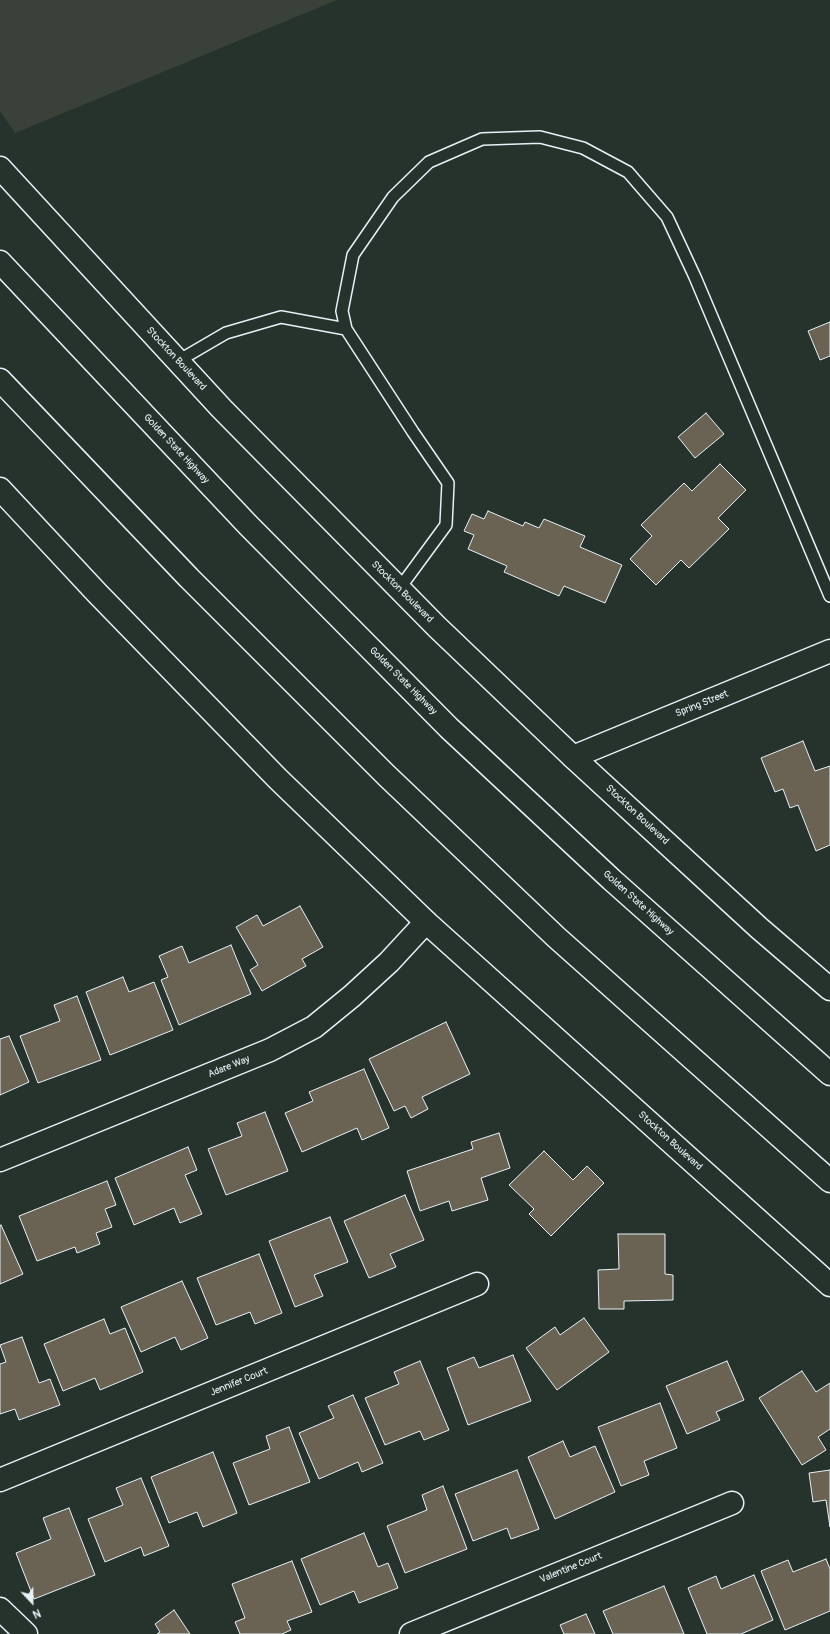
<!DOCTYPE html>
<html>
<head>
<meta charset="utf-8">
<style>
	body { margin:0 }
	#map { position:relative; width:830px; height:1634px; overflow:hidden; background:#26332d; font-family:Pangolin,sans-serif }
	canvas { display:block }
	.north { position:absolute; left:12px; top:1582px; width:40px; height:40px; -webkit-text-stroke:3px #26332d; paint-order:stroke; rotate:158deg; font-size:11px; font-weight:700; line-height:16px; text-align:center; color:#e8f1f8 }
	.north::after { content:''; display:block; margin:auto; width:14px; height:18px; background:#e8f1f8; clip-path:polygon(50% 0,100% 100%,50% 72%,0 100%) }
</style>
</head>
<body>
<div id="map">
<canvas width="830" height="1634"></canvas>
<div class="north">N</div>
</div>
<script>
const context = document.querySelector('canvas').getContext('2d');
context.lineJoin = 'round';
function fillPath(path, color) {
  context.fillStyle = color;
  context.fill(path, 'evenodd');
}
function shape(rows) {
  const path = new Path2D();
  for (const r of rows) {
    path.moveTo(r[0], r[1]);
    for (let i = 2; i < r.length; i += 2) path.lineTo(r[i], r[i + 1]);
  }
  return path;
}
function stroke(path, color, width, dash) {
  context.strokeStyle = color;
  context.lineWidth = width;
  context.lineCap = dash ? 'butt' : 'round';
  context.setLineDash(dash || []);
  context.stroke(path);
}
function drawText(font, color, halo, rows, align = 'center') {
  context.font = font + ' Pangolin,sans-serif';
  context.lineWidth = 3;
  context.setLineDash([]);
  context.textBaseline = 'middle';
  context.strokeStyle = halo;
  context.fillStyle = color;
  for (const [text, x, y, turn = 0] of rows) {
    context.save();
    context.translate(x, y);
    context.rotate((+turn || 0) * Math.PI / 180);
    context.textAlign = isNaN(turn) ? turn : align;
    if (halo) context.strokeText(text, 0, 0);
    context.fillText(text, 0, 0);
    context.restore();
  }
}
const built = shape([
	[0,0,337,0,15,133,0,111]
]);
const building = shape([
	[830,322,830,356,820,360,808,331,830,322],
	[706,413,724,434,695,458,678,437,706,413],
	[720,464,746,490,718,518,729,529,689,568,681,560,656,585,630,559,652,536,641,525,684,483,692,491,720,464],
	[488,511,523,526,525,522,539,528,544,519,585,536,580,547,622,565,605,603,564,586,559,596,504,572,507,566,468,549,474,535,464,531,472,514,484,519,488,511],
	[803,741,815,771,830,766,830,845,816,851,798,805,790,808,783,789,775,792,761,758,803,741],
	[300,906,323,947,302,959,306,966,262,991,250,970,258,965,236,927,257,915,263,926,300,906],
	[231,945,251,994,179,1025,161,980,168,977,159,956,182,946,189,963,231,945],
	[123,977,129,992,154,982,173,1030,110,1055,86,992,123,977],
	[77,996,101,1060,38,1083,20,1036,60,1021,54,1005,77,996],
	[446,1022,470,1074,422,1097,428,1109,411,1118,405,1106,394,1111,369,1059,446,1022],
	[9,1036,29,1082,0,1095,0,1039,9,1036],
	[364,1069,389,1128,362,1140,357,1128,302,1152,285,1113,313,1101,309,1092,364,1069],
	[265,1112,288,1171,226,1195,208,1149,242,1136,237,1123,265,1112],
	[499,1133,510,1168,481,1178,488,1200,452,1211,449,1201,420,1211,407,1171,473,1149,471,1142,499,1133],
	[188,1147,197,1170,185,1175,202,1214,180,1223,174,1208,134,1225,115,1178,188,1147],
	[544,1151,573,1180,587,1166,604,1183,551,1236,529,1214,534,1209,509,1185,544,1151],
	[107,1181,116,1205,105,1209,112,1227,96,1233,100,1244,77,1253,75,1247,37,1261,19,1216,107,1181],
	[405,1195,424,1240,390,1254,396,1267,369,1278,344,1221,405,1195],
	[330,1217,348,1262,314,1275,323,1296,295,1307,269,1241,330,1217],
	[1,1225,23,1274,0,1284,0,1226,1,1225],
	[618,1234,665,1234,665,1274,673,1275,673,1300,624,1301,624,1309,599,1309,598,1270,619,1269,618,1234],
	[259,1254,282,1313,255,1324,250,1312,216,1325,197,1278,259,1254],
	[182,1281,208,1338,181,1350,175,1337,141,1352,121,1307,182,1281],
	[584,1318,609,1352,557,1390,526,1348,555,1327,560,1335,584,1318],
	[104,1319,110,1334,125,1328,143,1372,100,1390,95,1378,63,1391,44,1344,104,1319],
	[22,1337,39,1383,50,1379,60,1405,19,1420,15,1409,0,1414,0,1364,6,1362,0,1345,22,1337],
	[513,1355,531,1401,468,1425,447,1368,474,1357,479,1368,513,1355],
	[420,1361,449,1430,424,1440,420,1431,385,1445,365,1398,399,1384,394,1372,420,1361],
	[727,1361,744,1400,716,1412,720,1420,687,1434,666,1386,727,1361],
	[802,1371,816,1392,830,1383,830,1429,818,1437,826,1450,802,1465,759,1398,802,1371],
	[353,1395,383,1463,362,1472,358,1462,319,1479,299,1433,334,1418,328,1406,353,1395],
	[660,1403,677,1448,644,1461,649,1475,621,1486,598,1427,660,1403],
	[289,1427,310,1482,249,1505,233,1463,270,1449,266,1436,289,1427],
	[563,1441,570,1457,595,1446,615,1492,555,1519,528,1457,563,1441],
	[213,1452,237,1513,203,1527,197,1512,169,1523,151,1477,213,1452],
	[517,1470,539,1529,511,1539,507,1528,473,1541,455,1494,517,1470],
	[830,1470,830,1527,826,1500,813,1502,809,1473,830,1470],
	[141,1478,169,1546,144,1556,141,1547,105,1562,88,1519,123,1505,116,1488,141,1478],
	[443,1486,467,1549,405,1573,387,1526,427,1510,422,1495,443,1486],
	[69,1508,95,1575,34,1599,16,1553,51,1539,43,1518,69,1508],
	[364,1533,378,1567,388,1563,398,1588,359,1603,354,1591,320,1605,301,1559,364,1533],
	[826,1559,830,1569,830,1611,785,1630,761,1571,788,1560,793,1572,826,1559],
	[292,1561,312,1612,287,1621,291,1630,282,1634,240,1634,235,1622,245,1618,232,1584,292,1561],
	[754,1575,773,1620,741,1634,707,1634,688,1588,716,1576,721,1589,754,1575],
	[664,1586,684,1634,613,1634,603,1611,664,1586],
	[174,1610,190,1634,157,1634,160,1632,155,1624,174,1610],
	[586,1614,595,1634,564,1634,560,1625,586,1614]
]);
const lane = shape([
	[346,329,342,311,353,255,393,197,429,162,482,139,540,137,583,148,628,172,667,217,695,277,830,596],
	[178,361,226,333,281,317,346,329,413,432,448,483,446,525,399,589]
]);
const street = shape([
	[573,757,830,651],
	[0,1160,270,1050,314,1027,352,996,389,962,426,922],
	[0,1480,477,1284],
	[0,1609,26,1634],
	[411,1634,732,1503]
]);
const secondary = shape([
	[0,168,222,409,437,627,573,757,759,928,830,989],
	[0,489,97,593,278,779,426,922,830,1285]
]);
const highway = shape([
	[0,262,248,525,449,728,612,880,830,1074],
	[0,380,189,578,386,775,556,937,830,1181]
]);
const streetNames = [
	["Stockton Boulevard",176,359,47],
	["Golden State Highway",176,449,47],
	["Stockton Boulevard",402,592,45],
	["Golden State Highway",403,681,45],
	["Spring Street",702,704,-22],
	["Stockton Boulevard",637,815,43],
	["Golden State Highway",638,903,42],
	["Adare Way",229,1067,-22],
	["Stockton Boulevard",670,1141,42],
	["Jennifer Court",239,1382,-22],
	["Valentine Court",571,1568,-22]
];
fillPath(built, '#3a4138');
fillPath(building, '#6a6253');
stroke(building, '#e8f1f8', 1);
stroke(lane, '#e8f1f8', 14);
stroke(street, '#e8f1f8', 25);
stroke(secondary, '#e8f1f8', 25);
stroke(highway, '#e8f1f8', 25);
stroke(lane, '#26332d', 11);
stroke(street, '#26332d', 22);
stroke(secondary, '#26332d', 22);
stroke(highway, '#26332d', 22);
drawText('10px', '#e8f1f8', '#26332d', streetNames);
</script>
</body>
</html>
